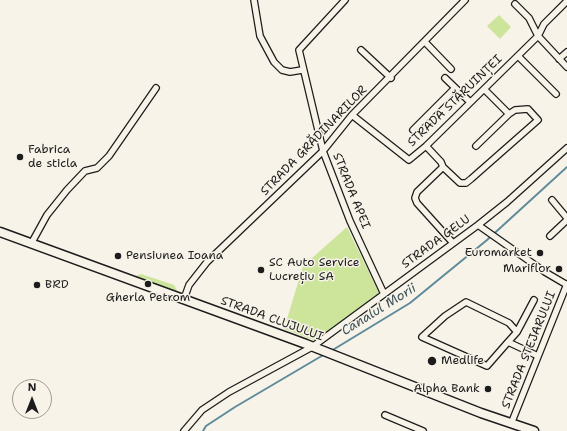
<!DOCTYPE html>
<html>
<head>
<meta charset="utf-8">
<style>
	body { margin:0 }
	#map { position:relative; width:567px; height:431px; overflow:hidden; background:#f7f3e8; font-family:"Shantell Sans",sans-serif }
	canvas { display:block }
	.north { position:absolute; left:12px; top:379px; width:40px; height:40px; box-sizing:border-box; background:#f7f3e8; border:1px solid #9f9d96; border-radius:50%; rotate:0deg; font-size:11px; font-weight:700; line-height:16px; text-align:center; color:#1c1c1c }
	.north::after { content:''; display:block; margin:auto; width:14px; height:18px; background:#1c1c1c; clip-path:polygon(50% 0,100% 100%,50% 72%,0 100%) }
</style>
</head>
<body>
<div id="map">
<canvas width="567" height="431"></canvas>
<div class="north">N</div>
</div>
<script>
const context = document.querySelector('canvas').getContext('2d');
context.lineJoin = 'round';
function fillPath(path, color) {
  context.fillStyle = color;
  context.fill(path, 'evenodd');
}
function shape(rows) {
  const path = new Path2D();
  for (const r of rows) {
    path.moveTo(r[0], r[1]);
    for (let i = 2; i < r.length; i += 2) path.lineTo(r[i], r[i + 1]);
  }
  return path;
}
function stroke(path, color, width, dash) {
  context.strokeStyle = color;
  context.lineWidth = width;
  context.lineCap = dash ? 'butt' : 'round';
  context.setLineDash(dash || []);
  context.stroke(path);
}
function drawText(font, color, halo, rows, align = 'center') {
  context.font = font + ' "Shantell Sans",sans-serif';
  context.lineWidth = 3;
  context.setLineDash([]);
  context.textBaseline = 'middle';
  context.strokeStyle = halo;
  context.fillStyle = color;
  for (const [text, x, y, turn = 0] of rows) {
    context.save();
    context.translate(x, y);
    context.rotate((+turn || 0) * Math.PI / 180);
    context.textAlign = isNaN(turn) ? turn : align;
    if (halo) context.strokeText(text, 0, 0);
    context.fillText(text, 0, 0);
    context.restore();
  }
}
const green = shape([
	[499,15,511,27,500,39,487,26],
	[347,227,379,293,316,341,284,329,303,266],
	[141,274,174,285,177,290,176,292,135,278,136,276]
]);
const stream = shape([
	[331,351,410,303,487,240,567,167],
	[203,431,206,426,235,407,325,354]
]);
const street = shape([
	[254,0,260,36,274,62,282,70,290,72,302,70],
	[345,0,299,50,323,151,350,221,384,294],
	[515,4,529,18,538,36],
	[538,36,544,24,567,1],
	[425,42,451,69],
	[361,50,391,78],
	[518,56,556,94],
	[559,59,567,52],
	[445,78,470,102],
	[352,115,409,160,426,146,538,36,567,67],
	[413,130,455,88],
	[426,146,441,162,443,167,417,192,415,198,417,203,453,243],
	[476,146,509,114],
	[443,167,460,183,466,183,471,179,538,120,528,109,515,110,509,114,484,89],
	[552,200,567,218],
	[478,225,545,272,567,285],
	[550,236,567,220],
	[31,244,47,215,67,190,85,171,97,168,109,156,156,88],
	[184,299,189,285,207,262,323,151,352,115,465,0],
	[517,332,534,300],
	[508,342,487,366,422,337,445,316,466,302,509,323,517,332,508,342,538,356],
	[385,415,423,431],
	[511,424,567,284],
	[184,431,202,410,229,392,312,347,478,225,507,202,567,148]
]);
const secondary = shape([
	[0,232,306,344,481,413,534,431]
]);
const markers = [
	[20,157,4,"#1c1c1c"],
	[540,253,4,"#1c1c1c"],
	[118,256,4,"#1c1c1c"],
	[559,269,4,"#1c1c1c"],
	[261,270,4,"#1c1c1c"],
	[148,284,4,"#1c1c1c"],
	[37,285,4,"#1c1c1c"],
	[432,361,5,"#1c1c1c"],
	[488,389,4,"#1c1c1c"]
];
const streetNames = [
	["STRADA STĂRUINȚEI",455,101,-44],
	["STRADA GRĂDINARILOR",314,141,-46],
	["STRADA APEI",351,191,68],
	["STRADA GELU",436,242,-36],
	["STRADA CLUJULUI",272,319,20],
	["STRADA STEJARULUI",529,350,-68]
];
const poiNames = [
	["Fabrica",28,150],
	["de sticla",28,164],
	["Euromarket",532,253,"right"],
	["Pensiunea Ioana",126,256],
	["SC Auto Service",269,263],
	["Lucrețiu SA",269,277],
	["Mariflor",551,269,"right"],
	["BRD",45,285],
	["Gherla Petrom",148,298,"center"],
	["Medlife",441,361],
	["Alpha Bank",480,389,"right"]
];
const waterNames = [
	["Canalul Morii",379,310,-32]
];
fillPath(green, '#cce59b');
stroke(stream, '#5f8a9a', 2);
stroke(street, '#1c1c1c', 8);
stroke(secondary, '#1c1c1c', 11);
stroke(street, '#f7f3e8', 5.5);
stroke(secondary, '#f7f3e8', 8);
for (const [x, y, r, color] of markers) {
  const dot = new Path2D();
  dot.arc(x, y, r, 0, 2 * Math.PI);
  context.fillStyle = color;
  context.fill(dot);
  stroke(dot, '#f7f3e8', 1.5);
}
drawText('12px', '#1c1c1c', '#f7f3e8', streetNames);
drawText('12px', '#1c1c1c', '#f7f3e8', poiNames, 'left');
drawText('italic 13px', '#3e535b', '#f7f3e8', waterNames);
</script>
</body>
</html>
